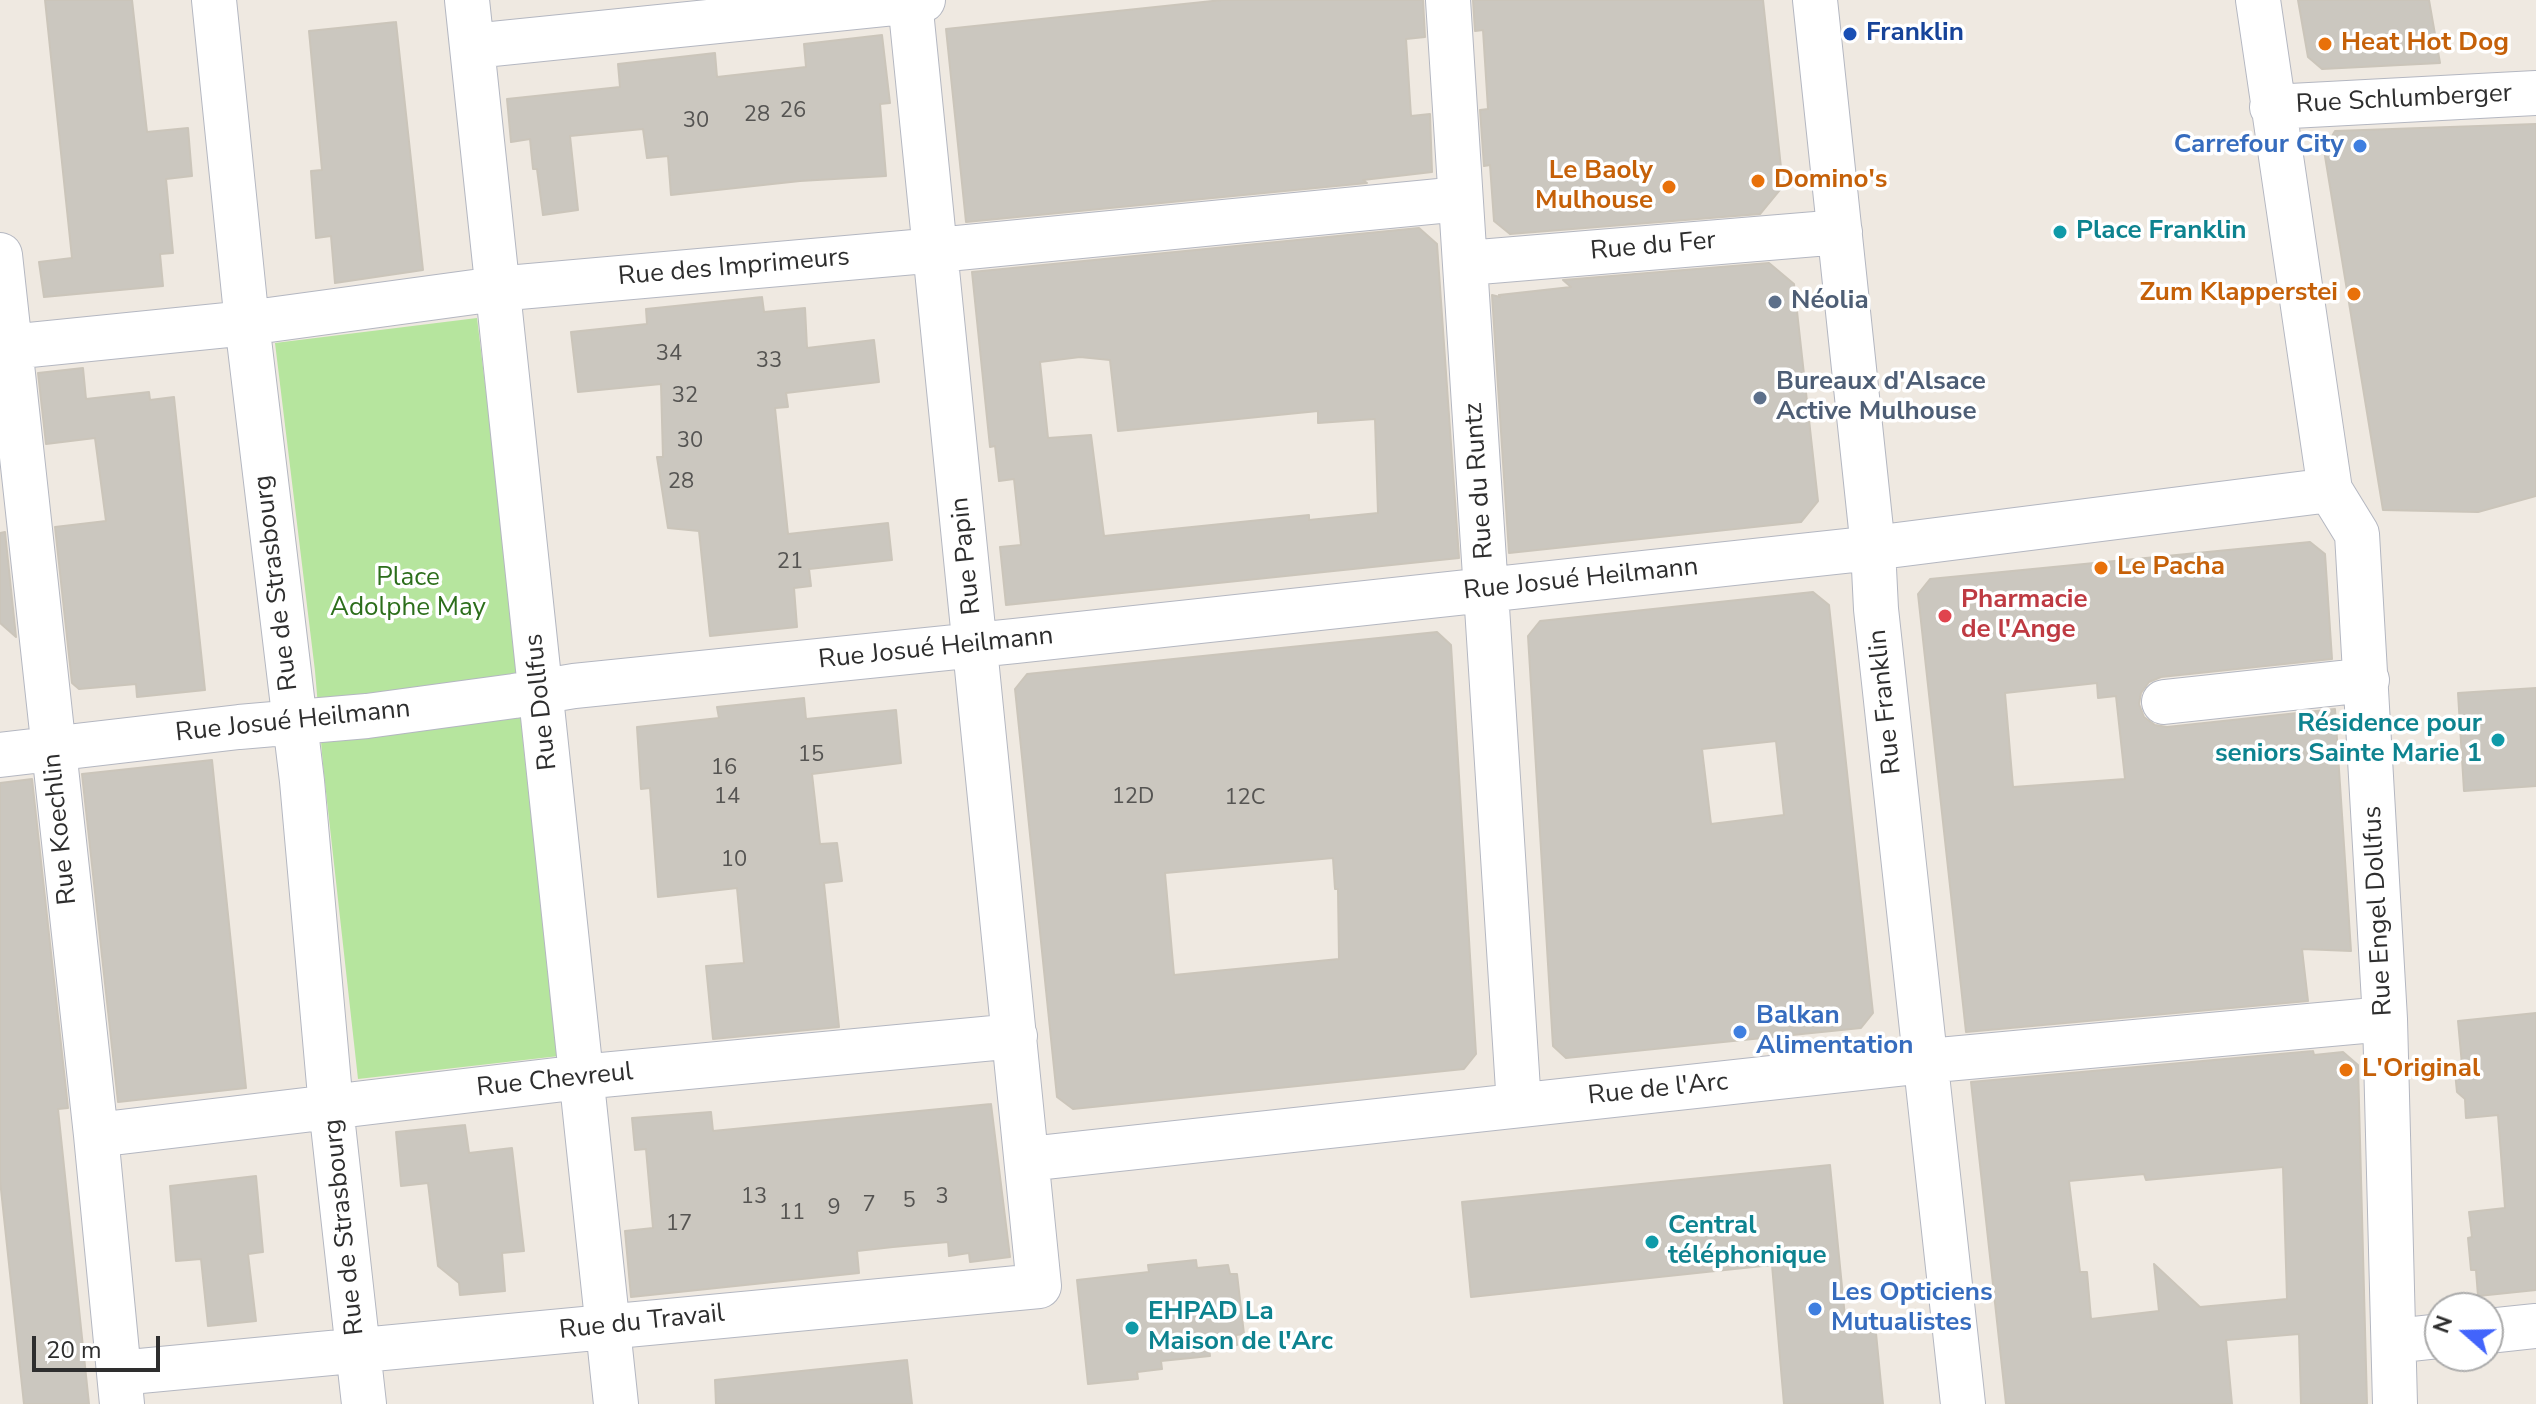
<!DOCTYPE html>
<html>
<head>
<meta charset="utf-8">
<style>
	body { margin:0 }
	#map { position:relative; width:2536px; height:1404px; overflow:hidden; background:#efe9e1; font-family:"Nunito Sans",sans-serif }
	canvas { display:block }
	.north { position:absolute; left:2424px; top:1292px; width:80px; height:80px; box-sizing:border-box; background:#fff; border:2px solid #ababab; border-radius:50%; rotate:290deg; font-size:22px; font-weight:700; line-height:32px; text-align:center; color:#2e2e2e }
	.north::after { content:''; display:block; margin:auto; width:28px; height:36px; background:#4264fb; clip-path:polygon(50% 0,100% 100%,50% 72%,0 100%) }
	.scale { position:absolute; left:32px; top:1336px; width:128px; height:36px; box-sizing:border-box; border:4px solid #2e2e2e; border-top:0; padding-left:10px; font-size:24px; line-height:28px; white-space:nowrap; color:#2e2e2e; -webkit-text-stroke:6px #fff; paint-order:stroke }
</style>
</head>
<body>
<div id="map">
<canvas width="2536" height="1404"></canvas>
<div class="north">N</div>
<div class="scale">20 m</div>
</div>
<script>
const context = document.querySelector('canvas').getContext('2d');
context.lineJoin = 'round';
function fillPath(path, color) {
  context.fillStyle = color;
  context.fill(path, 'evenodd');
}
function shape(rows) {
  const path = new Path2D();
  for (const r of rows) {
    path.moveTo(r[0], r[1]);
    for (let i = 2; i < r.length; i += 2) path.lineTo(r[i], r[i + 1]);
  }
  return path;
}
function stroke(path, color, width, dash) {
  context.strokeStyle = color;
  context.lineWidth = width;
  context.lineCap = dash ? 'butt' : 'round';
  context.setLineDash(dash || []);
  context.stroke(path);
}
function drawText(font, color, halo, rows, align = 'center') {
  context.font = font + ' "Nunito Sans",sans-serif';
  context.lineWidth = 7;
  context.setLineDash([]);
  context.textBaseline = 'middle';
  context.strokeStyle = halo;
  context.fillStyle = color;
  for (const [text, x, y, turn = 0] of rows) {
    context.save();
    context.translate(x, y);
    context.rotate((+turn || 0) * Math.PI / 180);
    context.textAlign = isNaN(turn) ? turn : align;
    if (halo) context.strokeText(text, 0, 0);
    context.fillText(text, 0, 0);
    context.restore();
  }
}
const green = shape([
	[477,318,517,646,523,742,559,1056,358,1079,323,765,315,671,275,343]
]);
const building = shape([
	[45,0,132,0,147,132,188,128,192,176,166,179,173,253,160,254,163,286,44,297,39,262,72,258,45,0],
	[1222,0,1423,0,1425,37,1406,39,1411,116,1430,114,1432,172,1363,180,1367,183,966,222,946,29,1222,0],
	[1473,0,1763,0,1783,186,1760,214,1510,234,1494,221,1490,165,1484,166,1480,110,1488,109,1483,30,1475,31,1473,0],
	[2298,0,2429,0,2440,63,2322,69,2308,57,2298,0],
	[396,22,423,270,335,283,331,236,316,238,311,171,322,170,309,31,396,22],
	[882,35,890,103,880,104,886,176,800,181,671,195,668,156,647,158,643,129,570,136,578,210,543,215,537,169,533,169,530,139,511,142,507,99,620,87,618,64,715,53,717,77,806,67,804,44,882,35],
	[2536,124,2536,496,2478,512,2383,510,2324,150,2335,131,2536,124],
	[1419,228,1437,244,1459,558,1006,605,1000,547,1021,545,1014,479,999,481,995,446,990,447,972,272,1419,228],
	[1080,357,1110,360,1118,431,1318,411,1318,423,1375,419,1378,513,1309,520,1309,515,1104,536,1091,435,1048,438,1040,362,1080,357],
	[1769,263,1794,284,1818,501,1801,522,1509,553,1492,295,1500,297,1499,295,1571,287,1563,280,1769,263],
	[762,297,764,312,805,308,807,348,874,340,879,382,786,393,788,407,775,408,788,534,888,523,892,560,809,569,811,586,794,588,797,627,710,636,699,531,668,528,657,457,663,457,661,384,578,392,571,332,647,324,646,309,762,297],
	[83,368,86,399,149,392,150,400,174,397,205,690,137,697,136,684,79,689,72,683,55,527,106,521,95,438,46,444,38,373,83,368],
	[5,532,16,637,0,623,0,533,5,532],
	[2310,542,2325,554,2332,659,2161,677,2149,682,2141,693,2139,704,2144,717,2155,725,2167,727,2335,709,2351,951,2302,949,2308,1001,1966,1032,1918,594,1930,579,2310,542],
	[2097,683,2098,698,2116,696,2125,779,2013,787,2005,693,2097,683],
	[1813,592,1829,605,1873,1013,1861,1028,1566,1058,1553,1046,1528,636,1540,621,1813,592],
	[1776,741,1784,815,1711,824,1702,749,1776,741],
	[1437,632,1451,645,1476,1054,1464,1069,1073,1109,1057,1097,1015,689,1027,674,1437,632],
	[1333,858,1335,889,1338,889,1339,959,1174,975,1165,873,1333,858],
	[2536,688,2536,786,2464,791,2458,693,2536,688],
	[804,698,806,719,896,710,901,763,812,774,820,844,837,843,842,881,824,883,839,1027,713,1039,706,966,744,963,737,888,658,897,650,788,641,789,637,727,719,718,717,707,804,698],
	[212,760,246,1088,118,1102,82,774,212,760],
	[32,779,68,1108,58,1109,89,1404,24,1404,0,1180,0,783,32,779],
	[2536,1013,2536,1290,2478,1296,2476,1270,2471,1270,2468,1238,2472,1237,2469,1212,2505,1208,2498,1115,2466,1118,2465,1099,2457,1092,2455,1072,2462,1065,2458,1021,2536,1013],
	[2313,1051,2314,1055,2343,1052,2358,1065,2367,1404,2301,1404,2299,1334,2226,1340,2232,1404,2006,1404,1971,1082,2313,1051],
	[2283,1167,2287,1299,2200,1307,2154,1264,2159,1311,2091,1319,2087,1272,2080,1272,2069,1181,2144,1174,2146,1180,2283,1167],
	[991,1104,1010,1257,970,1262,969,1253,949,1256,948,1242,893,1247,857,1251,859,1273,631,1297,625,1231,653,1228,646,1149,635,1150,632,1118,711,1112,713,1131,991,1104],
	[465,1125,469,1153,512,1148,524,1251,502,1253,505,1291,460,1295,459,1283,438,1266,428,1183,401,1186,396,1132,465,1125],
	[1830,1165,1845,1317,1874,1313,1883,1404,1784,1404,1772,1265,1471,1297,1462,1202,1830,1165],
	[256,1176,263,1252,248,1254,256,1321,208,1326,201,1259,176,1261,170,1186,256,1176],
	[1196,1260,1197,1268,1228,1265,1230,1274,1237,1274,1244,1334,1236,1335,1237,1345,1209,1348,1210,1356,1161,1361,1162,1369,1137,1372,1138,1379,1088,1384,1077,1280,1149,1272,1148,1265,1196,1260],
	[907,1360,912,1404,716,1404,715,1380,907,1360]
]);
const minor = shape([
	[214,0,247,323,302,781,331,1107,364,1404],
	[467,0,616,1404],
	[1448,0,1519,1105],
	[1815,0,1873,548,1876,609,1963,1404],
	[2258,0,2330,490,2357,534,2385,1019,2395,1404],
	[473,46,923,0],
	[2272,107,2536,93],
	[0,255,96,1135,122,1404],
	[1467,263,1840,232],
	[10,347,247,323,496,289,937,250,1460,199],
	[2164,702,2367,680],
	[0,755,239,727,367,716,514,696,574,686,1015,641,1873,548,2330,490],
	[96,1135,581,1077,1015,1036],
	[1028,1159,1926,1061,2385,1019],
	[2488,1331,2536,1326],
	[2394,1341,2440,1336],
	[119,1373,1039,1286,910,1]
]);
const markers = [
	[1850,34,8,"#1a4fb4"],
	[2325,44,8,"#e8710a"],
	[2360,146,8,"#3f7fe0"],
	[1758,181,8,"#e8710a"],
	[1669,187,8,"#e8710a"],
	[2060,232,8,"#0f9aa8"],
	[2354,294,8,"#e8710a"],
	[1775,302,8,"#5c6f8a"],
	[1760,398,8,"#5c6f8a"],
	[2101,568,8,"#e8710a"],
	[1945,616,8,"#e0444e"],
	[2498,740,8,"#0f9aa8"],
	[1740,1032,8,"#3f7fe0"],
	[2346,1070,8,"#e8710a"],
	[1652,1242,8,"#0f9aa8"],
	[1815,1309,8,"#3f7fe0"],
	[1132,1328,8,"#0f9aa8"]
];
const numberNames = [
	["26",793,112],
	["28",757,116],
	["30",696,122],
	["34",669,355],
	["33",769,362],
	["32",685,397],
	["30",690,442],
	["28",681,483],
	["21",790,563],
	["15",811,756],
	["16",724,769],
	["14",727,798],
	["12D",1133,798],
	["12C",1245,799],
	["10",734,861],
	["13",754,1198],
	["3",942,1198],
	["5",909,1202],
	["7",869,1206],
	["9",834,1209],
	["11",792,1214],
	["17",679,1225]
];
const transitNames = [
	["Franklin",1866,34]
];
const foodNames = [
	["Heat Hot Dog",2341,44],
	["Le Baoly",1653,172,"right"],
	["Mulhouse",1653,202,"right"],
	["Domino's",1774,181],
	["Zum Klapperstei",2338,294,"right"],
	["Le Pacha",2117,568],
	["L'Original",2362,1070]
];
const streetNames = [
	["Rue Schlumberger",2404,100,-3],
	["Rue du Fer",1653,247,-5],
	["Rue des Imprimeurs",734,268,-5],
	["Rue du Runtz",1480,481,-94],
	["Rue Papin",967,556,-96],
	["Rue Josué Heilmann",1581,580,-6],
	["Rue de Strasbourg",277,583,-97],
	["Rue Josué Heilmann",936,649,-6],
	["Rue Dollfus",542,702,-96],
	["Rue Franklin",1886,702,-96],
	["Rue Josué Heilmann",293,722,-6],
	["Rue Koechlin",61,829,-96],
	["Rue Engel Dollfus",2379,911,-93],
	["Rue Chevreul",555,1081,-6],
	["Rue de l'Arc",1658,1090,-6],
	["Rue de Strasbourg",345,1227,-96],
	["Rue du Travail",642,1323,-6]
];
const shopNames = [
	["Carrefour City",2344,146,"right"],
	["Balkan",1756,1017],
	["Alimentation",1756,1047],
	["Les Opticiens",1831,1294],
	["Mutualistes",1831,1324]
];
const cultureNames = [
	["Place Franklin",2076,232],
	["Résidence pour",2482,725,"right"],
	["seniors Sainte Marie 1",2482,755,"right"],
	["Central",1668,1227],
	["téléphonique",1668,1257],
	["EHPAD La",1148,1313],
	["Maison de l'Arc",1148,1343]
];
const serviceNames = [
	["Néolia",1791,302],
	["Bureaux d'Alsace",1776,383],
	["Active Mulhouse",1776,413]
];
const parkNames = [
	["Place",408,579],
	["Adolphe May",408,609]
];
const healthNames = [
	["Pharmacie",1961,601],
	["de l'Ange",1961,631]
];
fillPath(green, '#b6e59e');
fillPath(building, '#cbc7bf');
stroke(building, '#cbc5ba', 2);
stroke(minor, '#b4b7c1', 46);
stroke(minor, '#fff', 44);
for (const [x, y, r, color] of markers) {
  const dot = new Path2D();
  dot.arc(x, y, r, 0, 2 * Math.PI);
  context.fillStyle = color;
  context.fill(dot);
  stroke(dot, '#fff', 3);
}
drawText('22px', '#555452', null, numberNames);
drawText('bold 26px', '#164399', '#fff', transitNames, 'left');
drawText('bold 26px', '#c56008', '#fff', foodNames, 'left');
drawText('26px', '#2e2e2e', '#fff', streetNames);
drawText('bold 26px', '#366cbe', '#fff', shopNames, 'left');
drawText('bold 26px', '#0d838f', '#fff', cultureNames, 'left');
drawText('bold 26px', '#4e5e75', '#fff', serviceNames, 'left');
drawText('26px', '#2c6e1b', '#fff', parkNames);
drawText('bold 26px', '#be3a42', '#fff', healthNames, 'left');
</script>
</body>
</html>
